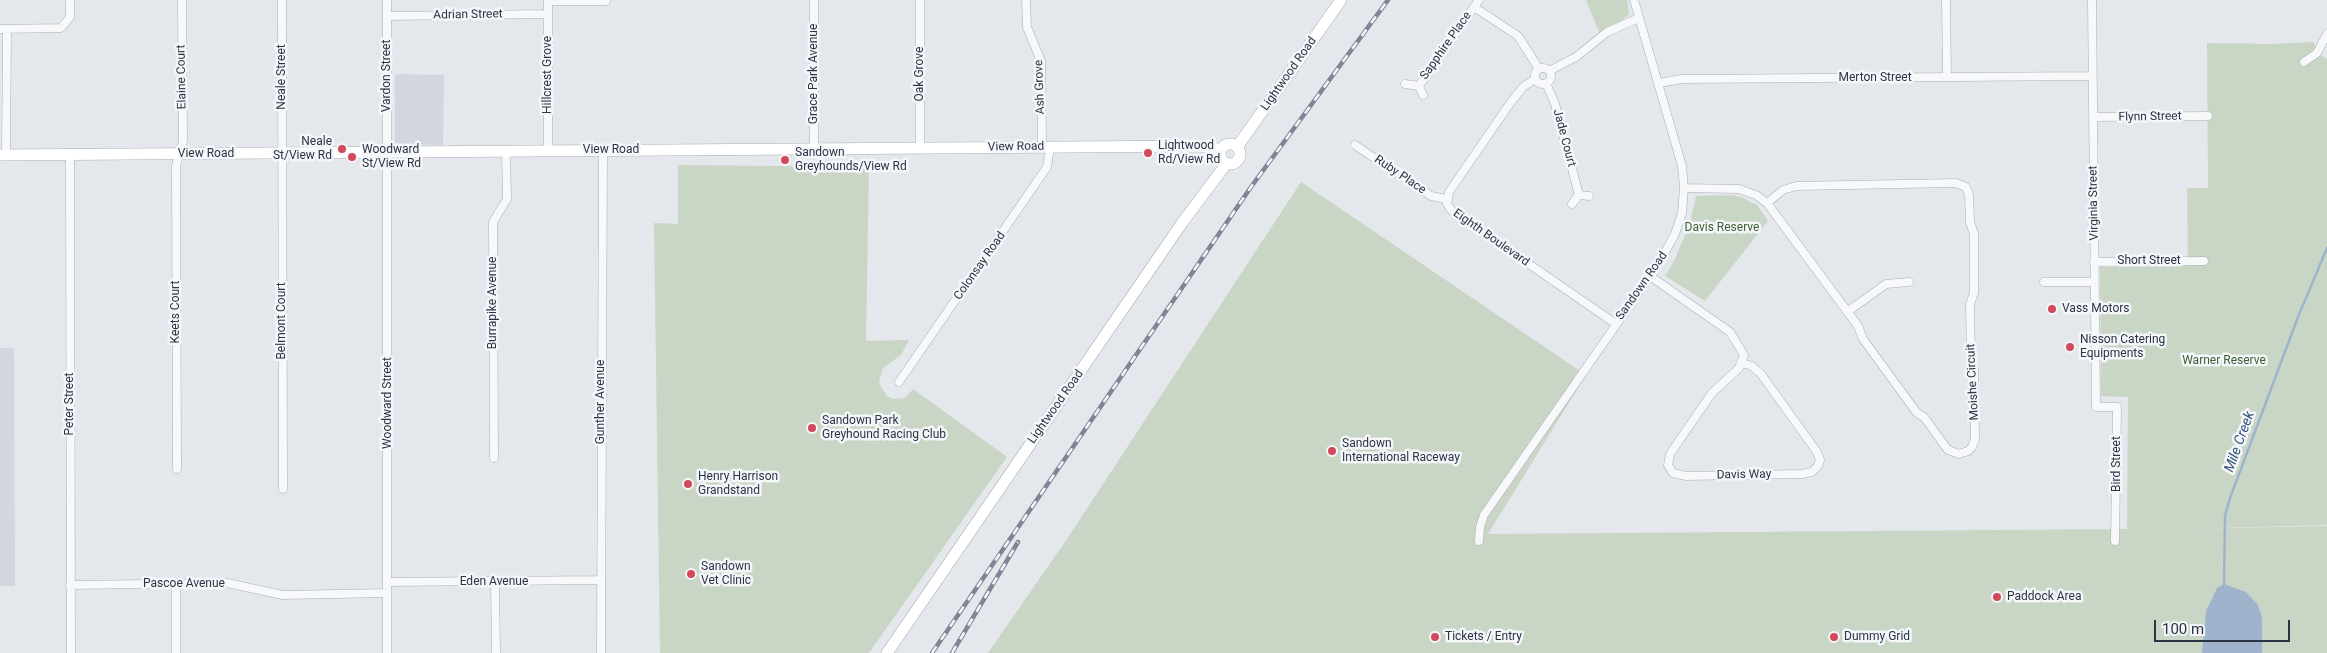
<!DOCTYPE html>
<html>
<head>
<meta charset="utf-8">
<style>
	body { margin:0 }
	#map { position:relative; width:2327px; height:653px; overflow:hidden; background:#e4e7ec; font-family:Roboto,sans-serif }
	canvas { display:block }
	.scale { position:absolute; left:2154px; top:620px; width:136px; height:22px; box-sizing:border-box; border:2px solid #2b3445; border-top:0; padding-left:6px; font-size:15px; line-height:18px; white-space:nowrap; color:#2b3445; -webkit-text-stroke:4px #f4f6f9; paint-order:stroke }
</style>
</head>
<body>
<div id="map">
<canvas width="2327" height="653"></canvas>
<div class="scale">100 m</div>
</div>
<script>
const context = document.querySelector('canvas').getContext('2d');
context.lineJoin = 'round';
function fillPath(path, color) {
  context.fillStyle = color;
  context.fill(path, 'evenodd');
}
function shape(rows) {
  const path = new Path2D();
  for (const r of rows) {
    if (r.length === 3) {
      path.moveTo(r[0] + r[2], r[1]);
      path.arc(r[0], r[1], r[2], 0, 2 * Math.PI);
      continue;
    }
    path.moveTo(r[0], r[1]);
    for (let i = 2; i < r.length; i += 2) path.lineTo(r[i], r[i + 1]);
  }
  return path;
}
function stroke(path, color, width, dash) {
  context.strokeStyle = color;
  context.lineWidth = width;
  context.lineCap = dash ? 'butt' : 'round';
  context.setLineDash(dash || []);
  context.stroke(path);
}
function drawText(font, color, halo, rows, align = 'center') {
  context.font = font + ' Roboto,sans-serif';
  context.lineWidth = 5;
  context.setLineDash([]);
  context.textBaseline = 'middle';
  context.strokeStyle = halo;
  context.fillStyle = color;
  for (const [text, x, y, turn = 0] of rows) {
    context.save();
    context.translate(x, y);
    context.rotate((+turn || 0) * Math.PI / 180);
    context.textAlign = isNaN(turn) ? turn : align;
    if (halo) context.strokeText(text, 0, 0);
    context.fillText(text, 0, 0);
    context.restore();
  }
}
const built = shape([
	[395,74,444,75,443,145,395,144],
	[0,348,14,348,15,586,0,586]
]);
const green = shape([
	[1586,0,1627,0,1629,14,1620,22,1599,32],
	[2313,42,2322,56,2327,59,2327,525,2182,529,2327,526,2327,653,988,653,1067,539,1301,182,1586,375,1488,534,2127,529,2128,397,2101,396,2100,267,2188,266,2187,188,2208,188,2207,43,2271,44],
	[678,165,869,167,866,341,909,340,901,355,883,368,879,382,881,387,887,396,893,399,905,398,913,389,1007,457,869,653,660,653,654,223,678,224],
	[1733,195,1743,198,1757,205,1768,221,1705,301,1665,276,1674,261,1690,224,1696,196]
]);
const water = shape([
	[2224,584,2246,592,2258,605,2262,618,2262,653,2202,653,2206,611,2217,588]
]);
const stream = shape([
	[2224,585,2225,516,2230,498,2298,317,2327,248]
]);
const street = shape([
	[282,0,283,489],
	[387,0,387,653],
	[548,0,548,150],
	[814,0,814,147],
	[920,0,920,148],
	[1026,0,1027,27,1041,61,1042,147],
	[1946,0,1947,77],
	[2092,0,2096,407,2117,407,2115,541],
	[548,1,606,1],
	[1474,7,1518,36,1539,69],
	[387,16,548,14],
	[0,29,61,28,70,17,70,0],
	[2304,62,2317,53,2327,34],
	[1543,76,8],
	[1549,71,1576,57,1607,32,1639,18],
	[1535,79,1523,87,1511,102,1449,192,1447,204,1452,211,1616,324],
	[1546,83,1555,104,1579,195],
	[1659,83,1682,79,2092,76],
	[1405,84,1419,86,1423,95],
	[1419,86,1479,0],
	[2093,117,2208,116],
	[1355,145,1431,196,1446,199],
	[70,154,71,653],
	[6,155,7,29],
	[1684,188,1739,189,1756,195,1767,203,1858,326,1863,339,1917,413,1924,417,1948,450,1959,454,1968,451,1972,447,1975,439,1974,370,1971,361,1970,304,1974,293,1974,234,1970,222,1969,195,1966,187,1956,183,1796,186,1783,190,1767,203],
	[1572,204,1579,195,1589,196],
	[2094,262,2204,261],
	[1650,276,1730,332,1744,355,1739,368,1712,393,1670,454,1668,465,1673,473,1686,476,1802,474,1812,472,1818,466,1820,460,1817,452,1761,374,1752,366,1742,363],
	[2044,282,2094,282],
	[1847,312,1886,284,1909,282],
	[899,382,1047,167,1050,147],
	[494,458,493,222,507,199,506,151],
	[177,469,176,166,183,141,182,0],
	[1479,541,1480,527,1484,515,1659,263,1675,234,1682,213,1684,188,1682,166,1634,0],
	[388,582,600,580],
	[495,582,496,653],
	[176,584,176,653],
	[70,585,227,583,283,595,387,593],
	[601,653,603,150]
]);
const secondary = shape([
	[1230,154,10],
	[1237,147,1341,0],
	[0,155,1202,146,1221,150],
	[887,653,1182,223,1227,163]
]);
const rail = shape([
	[932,653,1251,187,1388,0],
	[952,653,1018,542]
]);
const markers = [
	[342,149,5,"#d1495b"],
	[1148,153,5,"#d1495b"],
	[352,157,5,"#d1495b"],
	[785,160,5,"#d1495b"],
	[2052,309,5,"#d1495b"],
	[2070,347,5,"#d1495b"],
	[812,428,5,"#d1495b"],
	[1332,451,5,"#d1495b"],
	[688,484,5,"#d1495b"],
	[691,574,5,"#d1495b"],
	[1997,597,5,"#d1495b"],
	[1435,637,5,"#d1495b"],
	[1834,637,5,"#d1495b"]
];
const streetNames = [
	["Adrian Street",468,15,-1],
	["Sapphire Place",1446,46,-55],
	["Grace Park Avenue",814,74,-90],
	["Oak Grove",920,74,-90],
	["Lightwood Road",1289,74,-55],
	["Hillcrest Grove",548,75,-90],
	["Vardon Street",387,76,-90],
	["Elaine Court",182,77,-91],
	["Neale Street",282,77,-90],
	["Merton Street",1875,78],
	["Ash Grove",1040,87,-92],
	["Flynn Street",2150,117,-1],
	["Jade Court",1564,138,75],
	["View Road",1016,147,-1],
	["View Road",611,150],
	["View Road",206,154],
	["Ruby Place",1400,175,34],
	["Virginia Street",2094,203,-91],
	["Eighth Boulevard",1491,238,35],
	["Short Street",2149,261],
	["Colonsay Road",980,266,-55],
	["Sandown Road",1642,286,-55],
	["Burrapike Avenue",493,303,-90],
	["Keets Court",176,312,-90],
	["Belmont Court",282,321,-90],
	["Moishe Circuit",1973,382,-93],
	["Gunther Avenue",601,402,-90],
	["Woodward Street",388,403,-90],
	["Peter Street",70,404,-90],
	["Lightwood Road",1056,407,-55],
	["Bird Street",2117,464,-90],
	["Davis Way",1744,475,-1],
	["Eden Avenue",494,582],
	["Pascoe Avenue",184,584]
];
const poiNames = [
	["Neale",332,142,"right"],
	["St/View Rd",332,156,"right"],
	["Lightwood",1158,146],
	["Rd/View Rd",1158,160],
	["Woodward",362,150],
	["St/View Rd",362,164],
	["Sandown",795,153],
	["Greyhounds/View Rd",795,167],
	["Vass Motors",2062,309],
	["Nisson Catering",2080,340],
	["Equipments",2080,354],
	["Sandown Park",822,421],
	["Greyhound Racing Club",822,435],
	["Sandown",1342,444],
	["International Raceway",1342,458],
	["Henry Harrison",698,477],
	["Grandstand",698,491],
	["Sandown",701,567],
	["Vet Clinic",701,581],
	["Paddock Area",2007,597],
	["Tickets / Entry",1445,637],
	["Dummy Grid",1844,637]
];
const parkNames = [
	["Davis Reserve",1722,228],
	["Warner Reserve",2224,361]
];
const waterNames = [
	["Mile Creek",2240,442,-70]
];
fillPath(built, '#d2d6de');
fillPath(green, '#c9d6c5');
fillPath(water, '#9fb4cc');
stroke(stream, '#9fb4cc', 2.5);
stroke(street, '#a9aeb7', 9);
stroke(secondary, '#a9aeb7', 12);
stroke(street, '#f7f8fa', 8);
stroke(secondary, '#fff', 11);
stroke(rail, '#7d8696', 4.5);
stroke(rail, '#f4f6f9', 2.5, [8]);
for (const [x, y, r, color] of markers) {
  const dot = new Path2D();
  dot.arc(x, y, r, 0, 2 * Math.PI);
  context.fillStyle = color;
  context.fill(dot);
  stroke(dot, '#f4f6f9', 2);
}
drawText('12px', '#2b3445', '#f4f6f9', streetNames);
drawText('12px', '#2b3445', '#f4f6f9', poiNames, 'left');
drawText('12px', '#3f6138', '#f4f6f9', parkNames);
drawText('italic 14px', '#34527a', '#f4f6f9', waterNames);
</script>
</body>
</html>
